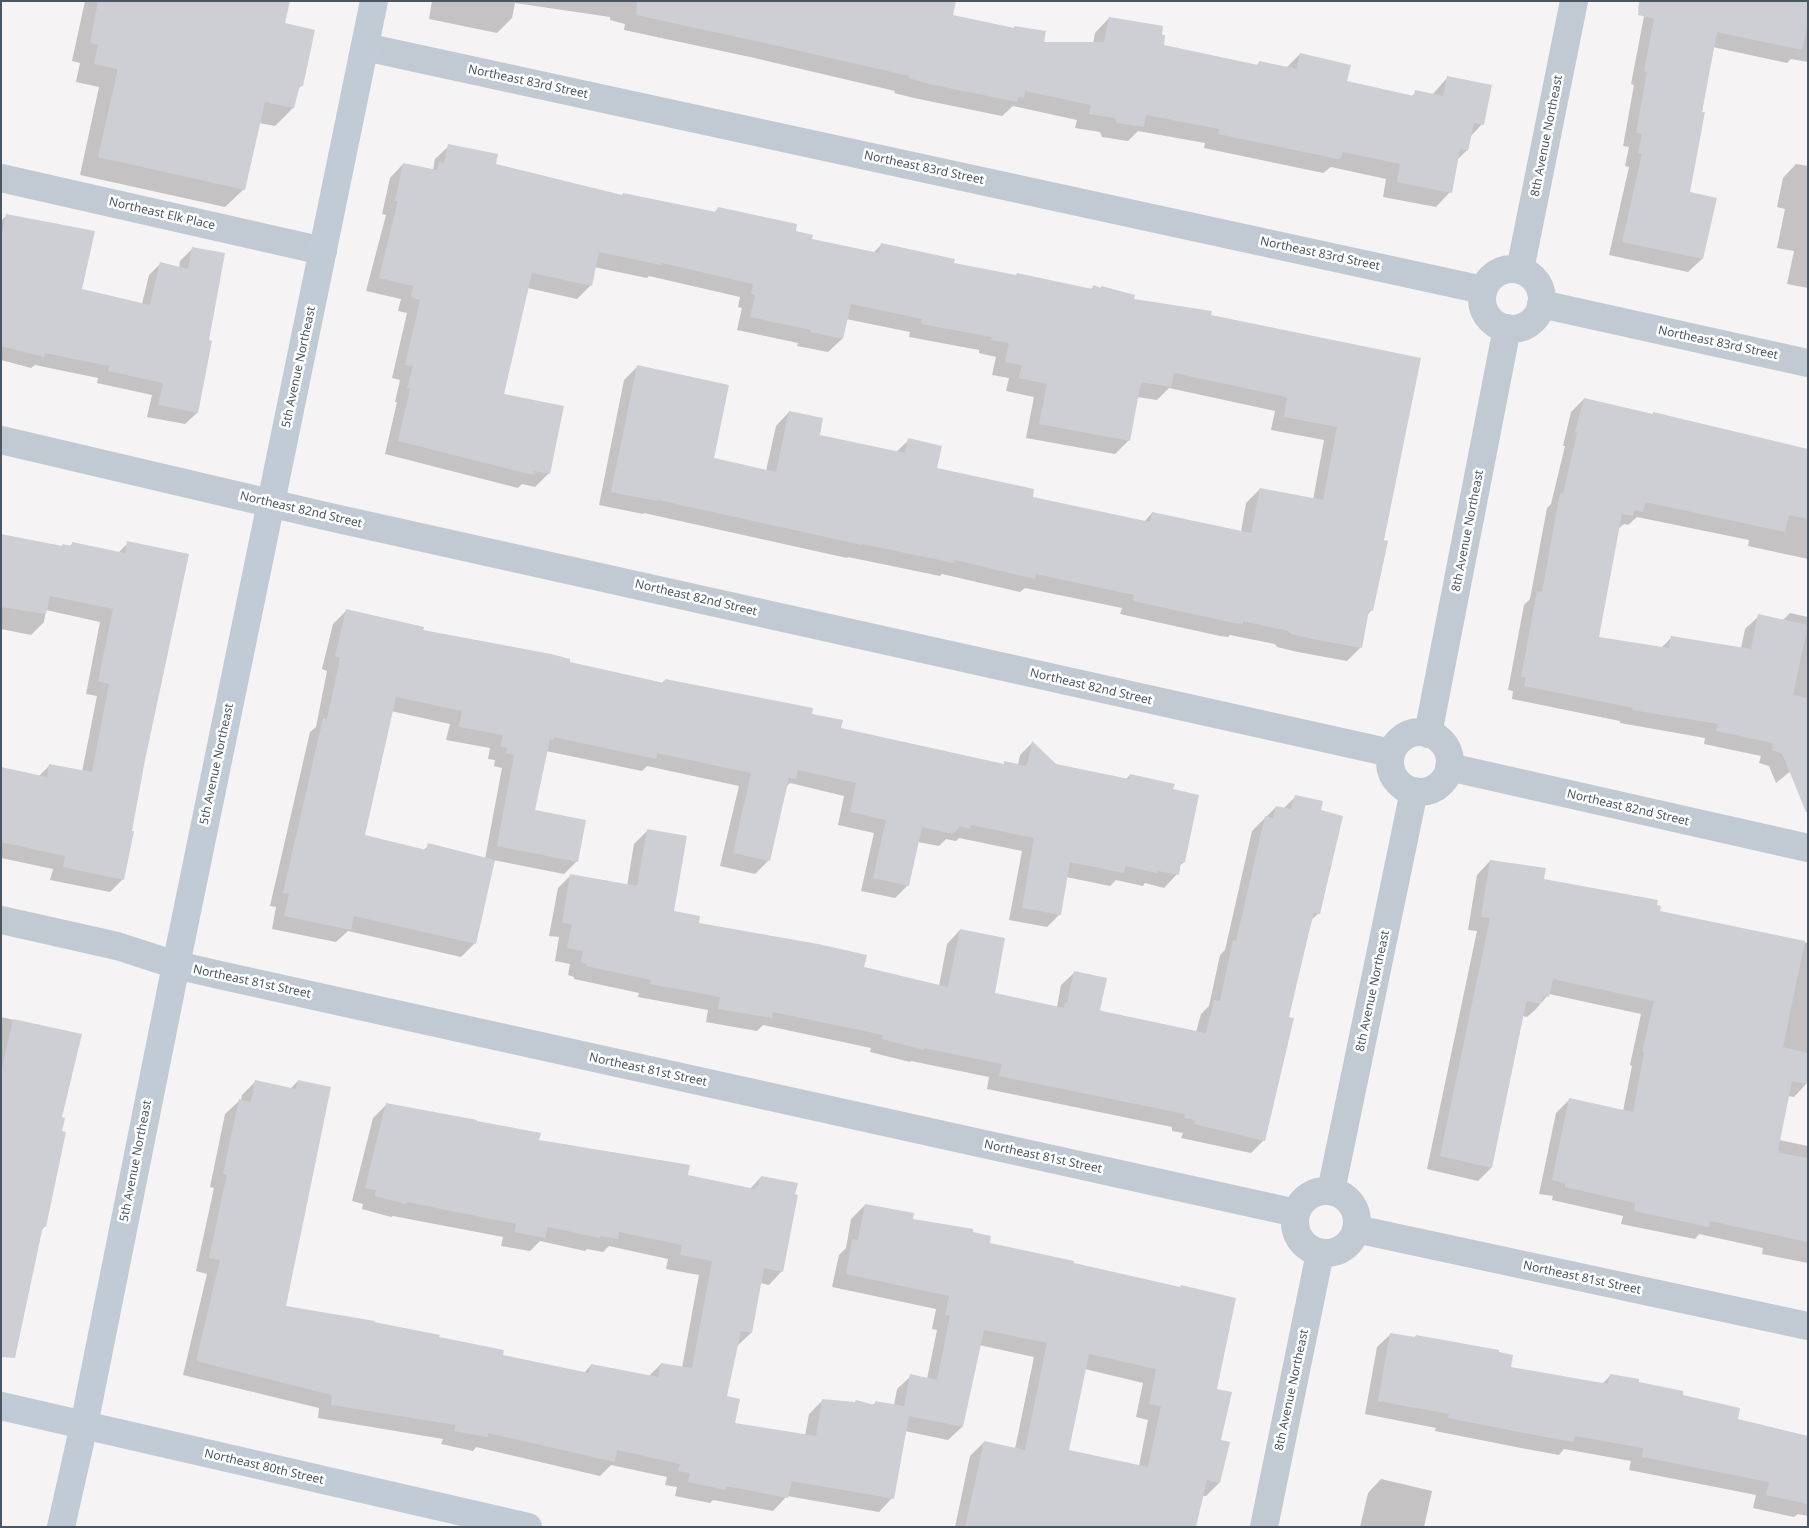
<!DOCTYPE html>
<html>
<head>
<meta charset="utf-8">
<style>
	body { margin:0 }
	#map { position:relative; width:1809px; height:1528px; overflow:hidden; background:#f5f3f3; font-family:"Noto Sans",sans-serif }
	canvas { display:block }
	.frame { position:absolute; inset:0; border:2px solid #4a5661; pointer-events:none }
</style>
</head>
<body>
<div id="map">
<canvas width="1809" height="1528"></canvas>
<div class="frame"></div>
</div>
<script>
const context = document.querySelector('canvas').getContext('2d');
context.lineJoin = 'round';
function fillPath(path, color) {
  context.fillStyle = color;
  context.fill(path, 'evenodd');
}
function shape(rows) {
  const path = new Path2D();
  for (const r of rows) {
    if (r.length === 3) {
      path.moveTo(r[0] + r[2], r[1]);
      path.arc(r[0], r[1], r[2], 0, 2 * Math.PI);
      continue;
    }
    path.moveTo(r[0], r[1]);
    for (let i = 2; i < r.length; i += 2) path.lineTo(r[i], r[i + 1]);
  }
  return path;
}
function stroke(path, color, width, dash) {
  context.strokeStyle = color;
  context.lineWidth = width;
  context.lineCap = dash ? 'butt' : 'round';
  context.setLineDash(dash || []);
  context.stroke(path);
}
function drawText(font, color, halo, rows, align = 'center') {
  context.font = font + ' "Noto Sans",sans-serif';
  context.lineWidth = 5;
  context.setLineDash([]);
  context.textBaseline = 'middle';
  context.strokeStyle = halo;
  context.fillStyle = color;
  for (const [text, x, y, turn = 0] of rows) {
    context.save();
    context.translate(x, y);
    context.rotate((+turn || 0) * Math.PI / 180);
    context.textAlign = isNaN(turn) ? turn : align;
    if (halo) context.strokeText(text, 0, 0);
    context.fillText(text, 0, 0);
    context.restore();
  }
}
const shadow = shape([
	[85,1,289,1,283,24,302,85,297,90,293,108,275,126,259,123,244,189,225,207,80,175,99,87,76,82,80,63,72,61],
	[432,1,948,1,951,16,1013,29,1015,27,1043,43,1093,44,1095,33,1109,18,1160,36,1162,46,1256,66,1259,63,1286,68,1300,54,1346,82,1411,97,1416,92,1432,95,1447,78,1482,124,1470,137,1467,150,1457,160,1450,192,1436,207,1383,197,1386,179,1331,167,1323,173,1204,148,1205,143,1138,131,1128,141,1102,137,1100,132,1075,128,1077,120,1013,106,1002,116,914,98,894,93,895,91,750,57,624,30,625,24,610,20,610,17,515,3,512,18,497,33,429,19],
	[1647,1,1808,1,1808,62,1791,59,1787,63,1713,47,1688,193,1702,259,1688,272,1609,255,1629,167,1625,166,1629,147,1623,146,1634,85,1631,84],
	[449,146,495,165,621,196,714,213,718,208,794,232,811,240,873,253,882,244,952,264,1090,290,1093,287,1100,289,1102,287,1133,300,1419,359,1383,541,1372,610,1367,615,1360,648,1347,661,1298,652,1277,647,1275,644,1230,635,1228,637,1220,636,1120,614,1122,608,1025,588,1020,592,942,574,940,576,848,557,847,558,644,513,643,514,599,505,624,380,637,367,712,459,766,471,776,426,789,412,818,436,896,452,909,440,936,469,1031,498,1144,522,1152,513,1241,532,1246,503,1260,489,1313,500,1324,440,1271,430,1275,411,1169,388,1157,400,1137,397,1129,440,1115,454,1026,438,1034,397,1006,391,1009,378,992,375,996,357,979,353,979,350,909,337,910,332,846,319,842,339,828,352,797,346,798,343,737,330,742,308,738,307,740,297,649,276,647,278,594,267,591,285,577,299,528,288,502,395,549,473,535,487,522,484,518,488,385,454,397,402,395,402,400,380,392,378,407,313,398,311,401,299,366,291,386,215,382,214,390,178,403,164,433,170,435,159],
	[1796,164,1808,166,1808,288,1787,284,1794,251,1777,248,1785,209,1777,207,1783,178],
	[7,215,80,290,142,304,149,275,161,263,179,268,180,261,192,249,208,341,197,413,185,424,147,417,152,395,97,383,98,378,35,365,31,368,1,360,1,221],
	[1584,399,1652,415,1654,413,1808,450,1808,559,1748,546,1749,540,1637,517,1628,525,1624,524,1618,529,1598,638,1661,648,1672,637,1741,648,1745,629,1759,616,1782,621,1790,613,1808,617,1808,773,1792,770,1776,783,1769,766,1759,763,1761,756,1704,744,1705,738,1620,723,1620,721,1512,699,1513,691,1508,690,1524,605,1530,599,1547,508,1551,504,1565,446,1563,446,1571,412],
	[1,535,60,547,63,545,69,547,73,543,118,553,128,543,144,760,123,879,110,892,50,880,53,869,1,858,1,768,39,776,50,765,82,772,97,696,86,694,100,622,46,610,44,622,31,635,1,629],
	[346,611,421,631,568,663,662,683,665,680,810,715,839,729,1003,765,1005,763,1018,765,1020,755,1032,743,1055,766,1126,779,1130,775,1172,790,1184,862,1179,866,1177,874,1164,888,1145,883,1143,886,1116,880,1110,886,1066,877,1060,914,1047,927,1009,920,1022,851,959,838,956,841,946,839,939,846,918,842,908,885,895,898,861,891,874,833,838,825,844,796,790,783,785,788,768,861,755,874,720,866,739,786,647,766,642,771,546,751,534,811,577,861,564,874,493,860,474,944,461,957,348,931,336,942,272,929,276,907,270,906,310,732,316,727,327,671,322,669,333,624],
	[391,711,450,724,446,740,490,748,488,759,495,760,494,766,502,768,485,859,429,845,423,851,363,835],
	[1295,797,1320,811,1319,913,1310,921,1288,1018,1264,1140,1251,1153,1181,1138,1183,1133,1172,1131,1172,1127,987,1089,989,1077,911,1061,910,1062,870,1052,871,1048,763,1025,757,1031,706,1022,708,1010,638,997,639,993,574,979,574,977,568,975,570,964,555,961,559,937,549,936,558,888,571,875,627,886,634,844,647,831,673,912,698,924,863,968,939,986,947,944,960,930,993,994,1057,1007,1061,985,1075,972,1099,1011,1196,1032,1201,1014,1209,1006,1220,955,1225,950,1252,831,1276,807,1283,809],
	[1490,861,1543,880,1655,906,1659,912,1808,943,1808,1079,1807,1083,1794,1097,1788,1096,1779,1140,1808,1146,1808,1263,1762,1254,1763,1248,1699,1234,1695,1239,1621,1224,1623,1216,1552,1200,1553,1196,1539,1194,1556,1113,1569,1100,1623,1111,1632,1066,1630,1065,1641,1014,1549,994,1535,1010,1527,1017,1523,1016,1491,1168,1478,1181,1427,1169,1477,931,1468,930,1477,875],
	[1,1017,80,1035,61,1118,45,1226,41,1231,1,1334],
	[256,1081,290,1089,298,1081,284,1307,438,1338,502,1356,584,1373,591,1365,649,1376,661,1364,682,1368,699,1275,666,1269,668,1259,609,1246,603,1252,587,1249,585,1251,540,1241,530,1251,501,1246,503,1237,393,1216,391,1217,362,1209,363,1204,352,1201,373,1118,387,1104,687,1176,750,1189,761,1177,782,1271,769,1285,760,1283,751,1333,736,1347,726,1397,734,1424,805,1436,809,1414,823,1400,873,1405,876,1402,894,1405,897,1389,911,1376,927,1379,937,1330,932,1329,936,1309,832,1287,839,1255,846,1248,851,1219,865,1205,911,1220,971,1233,1215,1390,1219,1441,1219,1483,1206,1496,1202,1496,1194,1527,955,1527,970,1456,984,1442,1015,1449,1034,1357,979,1345,962,1427,948,1440,905,1431,892,1498,879,1512,787,1496,773,1511,713,1500,710,1503,675,1496,677,1487,665,1485,667,1477,611,1465,600,1476,476,1447,473,1451,441,1444,443,1439,318,1418,319,1408,183,1375,207,1274,196,1271,214,1188,210,1187,225,1114,239,1101,241,1101,242,1095],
	[1085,1369,1143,1383,1136,1417,1148,1420,1139,1466,1067,1451],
	[1391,1334,1414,1338,1416,1336,1509,1368,1602,1384,1610,1376,1681,1396,1736,1420,1808,1437,1808,1516,1798,1514,1794,1517,1753,1508,1756,1495,1629,1470,1631,1461,1564,1449,1559,1455,1521,1448,1435,1431,1436,1428,1365,1414,1377,1347],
	[1381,1479,1432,1491,1424,1527,1360,1527,1368,1493]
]);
const building = shape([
	[98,1,290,1,285,23,315,30,303,86,300,85,294,108,265,102,245,190,98,157,117,73,117,69,94,64,98,45,90,43],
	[637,1,956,1,953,15,1014,28,1014,26,1046,31,1044,42,1104,42,1109,17,1163,26,1162,35,1165,35,1164,45,1258,65,1259,61,1297,69,1300,53,1351,65,1347,81,1414,96,1415,90,1443,96,1447,76,1492,85,1484,125,1474,123,1468,151,1460,149,1452,193,1397,182,1400,164,1343,152,1341,158,1338,159,1218,134,1219,129,1146,115,1144,127,1117,123,1115,118,1089,114,1091,105,1025,91,1024,98,1018,97,1017,102,929,84,908,78,909,76,765,43,636,15],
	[1639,1,1808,1,1808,22,1802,50,1717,32,1702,112,1705,112,1690,192,1717,198,1703,259,1622,242,1642,154,1638,153,1642,134,1636,133,1647,72,1644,71,1654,19,1638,15],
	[448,144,498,154,496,164,622,195,623,193,716,212,718,207,797,224,796,231,813,235,812,239,879,253,881,243,955,259,954,263,1016,275,1017,273,1092,289,1093,285,1101,288,1101,286,1135,295,1134,299,1212,311,1211,315,1421,358,1384,540,1388,541,1373,611,1369,610,1362,648,1312,639,1291,634,1288,631,1243,621,1243,624,1234,623,1133,601,1134,595,1036,574,1035,579,955,560,954,563,862,544,862,545,658,500,657,501,611,492,637,365,729,385,714,458,776,472,789,411,823,418,820,435,905,453,908,438,942,446,937,468,1034,489,1033,497,1150,522,1152,512,1251,533,1260,488,1323,500,1337,427,1284,417,1287,397,1174,373,1171,387,1141,382,1130,441,1039,424,1047,384,1019,378,1022,365,1005,362,1009,343,991,340,992,337,921,324,922,319,851,304,843,339,810,332,811,330,750,317,755,295,751,294,753,284,662,263,661,265,599,252,592,286,532,273,504,394,564,406,550,474,534,471,533,475,398,441,410,389,407,388,413,366,405,365,420,300,411,297,413,286,379,278,398,201,395,201,403,163,437,170,439,162,444,163],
	[6,214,95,231,82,289,150,305,160,262,188,269,192,247,225,253,209,340,212,341,198,413,158,405,163,383,108,371,109,366,45,353,44,357,1,346,1,239],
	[1584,398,1653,414,1653,412,1808,449,1808,519,1789,515,1785,532,1645,502,1643,512,1634,510,1633,516,1622,514,1599,637,1669,648,1671,636,1751,649,1758,614,1808,625,1793,695,1808,698,1808,812,1806,812,1782,753,1772,750,1773,743,1716,731,1718,724,1632,710,1633,708,1524,686,1526,678,1521,677,1537,591,1542,592,1560,493,1563,494,1577,433,1575,432],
	[1,534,62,546,62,544,72,546,72,542,125,553,127,541,189,554,145,760,132,831,134,831,124,880,63,867,65,856,1,842,1,767,47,777,49,764,92,772,109,684,98,681,113,609,50,596,46,614,1,607],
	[346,609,424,627,423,630,551,654,570,659,570,662,664,683,665,679,813,708,812,714,843,720,841,728,1004,764,1004,761,1027,766,1032,741,1056,764,1129,779,1130,774,1175,784,1173,789,1199,795,1185,862,1181,862,1179,875,1158,871,1157,873,1125,866,1124,873,1070,862,1061,915,1022,908,1034,838,971,825,970,829,960,826,953,834,922,827,909,886,873,878,886,820,850,812,856,783,798,770,796,779,789,778,770,861,733,853,751,773,657,753,656,759,554,737,553,740,550,739,535,810,586,820,578,862,497,846,514,755,506,753,507,748,500,746,503,735,459,727,462,711,396,697,365,835,426,850,428,843,495,860,476,944,354,916,351,930,284,916,289,894,283,893,323,718,327,719,340,658,335,656],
	[1295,795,1323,801,1321,810,1343,816,1320,914,1314,913,1309,932,1289,1017,1294,1018,1265,1141,1194,1124,1195,1120,1184,1118,1185,1114,999,1076,1002,1064,924,1048,924,1050,882,1039,883,1035,773,1012,772,1018,718,1009,720,997,650,984,651,980,586,966,587,964,581,962,583,951,567,948,572,924,562,923,570,874,637,886,647,829,687,836,674,911,700,916,699,923,818,944,867,955,864,967,948,987,960,929,1005,938,995,993,1064,1008,1065,1003,1067,1003,1074,971,1107,978,1100,1010,1102,1011,1206,1033,1214,1000,1220,1001,1233,940,1236,941,1265,816,1273,818,1276,806,1291,809],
	[1490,860,1546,868,1544,879,1658,900,1657,905,1661,906,1660,911,1805,941,1783,1047,1808,1053,1808,1084,1792,1081,1778,1151,1780,1151,1779,1153,1808,1158,1808,1242,1710,1221,1709,1227,1634,1211,1635,1203,1565,1187,1565,1183,1552,1180,1569,1098,1633,1112,1644,1053,1642,1052,1654,1001,1553,979,1549,997,1543,996,1541,1004,1528,1001,1526,1003,1492,1168,1440,1156,1490,918,1481,917],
	[13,1019,82,1034,62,1117,65,1118,62,1131,66,1132,46,1227,43,1226,15,1358,1,1357,1,1073],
	[255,1080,296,1089,298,1080,331,1087,286,1306,375,1321,374,1322,440,1335,439,1337,504,1350,503,1355,589,1373,591,1364,658,1377,661,1363,692,1368,712,1261,680,1255,682,1245,619,1232,618,1239,600,1236,600,1238,548,1227,545,1238,514,1232,516,1224,407,1202,406,1204,375,1196,376,1190,365,1188,386,1103,477,1120,477,1121,541,1133,539,1140,690,1165,688,1175,755,1189,755,1186,758,1186,761,1176,798,1183,795,1194,798,1195,783,1272,764,1268,752,1333,741,1331,727,1396,740,1399,735,1423,816,1436,822,1399,855,1402,856,1400,875,1405,875,1401,904,1406,910,1374,937,1380,950,1316,945,1315,949,1296,846,1274,852,1239,858,1240,865,1204,914,1213,913,1219,973,1229,973,1232,991,1236,990,1243,1074,1261,1074,1263,1180,1287,1181,1285,1236,1298,1217,1389,1232,1392,1221,1440,1230,1442,1220,1483,1207,1480,1196,1527,965,1527,984,1441,1025,1450,1047,1343,984,1330,963,1427,909,1416,894,1499,792,1481,788,1498,726,1486,725,1490,688,1482,690,1473,678,1471,680,1464,617,1450,615,1462,488,1433,488,1437,454,1431,456,1425,331,1405,332,1395,196,1361,220,1260,209,1258,227,1174,223,1174,239,1099,251,1102],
	[1089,1354,1156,1369,1149,1404,1161,1406,1148,1467,1069,1450],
	[1390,1333,1415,1337,1416,1335,1499,1350,1499,1352,1513,1355,1511,1367,1608,1384,1610,1374,1639,1379,1639,1382,1683,1391,1683,1395,1740,1408,1738,1419,1808,1436,1808,1504,1766,1495,1769,1482,1642,1457,1643,1448,1575,1436,1573,1442,1535,1435,1448,1418,1449,1414,1378,1401]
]);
const street = shape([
	[365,47,1483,290],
	[1,178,323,251],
	[1512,299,30],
	[1520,270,1574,1],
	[1541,304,1808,363],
	[1,440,325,516,1391,753],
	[1420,762,30],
	[1428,734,1507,328],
	[1449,767,1808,848],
	[1,920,117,946,176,965,224,976,1296,1213],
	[1326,1222,31],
	[1331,1191,1414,791],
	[1356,1229,1808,1326],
	[1264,1527,1320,1253]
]);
const secondary = shape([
	[1,1406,528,1527],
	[61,1527,84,1425,176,965,374,1]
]);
const streetNames = [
	["Northeast 83rd Street",528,82,12],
	["8th Avenue Northeast",1547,136,-79],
	["Northeast 83rd Street",924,168,12],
	["Northeast Elk Place",162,214,13],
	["Northeast 83rd Street",1320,254,12],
	["Northeast 83rd Street",1718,343,12],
	["5th Avenue Northeast",299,367,-78],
	["Northeast 82nd Street",301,510,13],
	["8th Avenue Northeast",1468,531,-79],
	["Northeast 82nd Street",696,598,13],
	["Northeast 82nd Street",1091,687,13],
	["5th Avenue Northeast",217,764,-78],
	["Northeast 82nd Street",1628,808,13],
	["Northeast 81st Street",252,982,12],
	["8th Avenue Northeast",1373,991,-78],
	["Northeast 81st Street",648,1070,12],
	["Northeast 81st Street",1043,1157,12],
	["5th Avenue Northeast",136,1161,-79],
	["Northeast 81st Street",1582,1278,12],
	["8th Avenue Northeast",1292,1390,-78],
	["Northeast 80th Street",264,1467,13]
];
fillPath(shadow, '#0003');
fillPath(building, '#cdcfd5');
stroke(street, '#c1cad2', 28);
stroke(secondary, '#c1cbd6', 28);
drawText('12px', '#4a5661', '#fff', streetNames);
</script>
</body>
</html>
